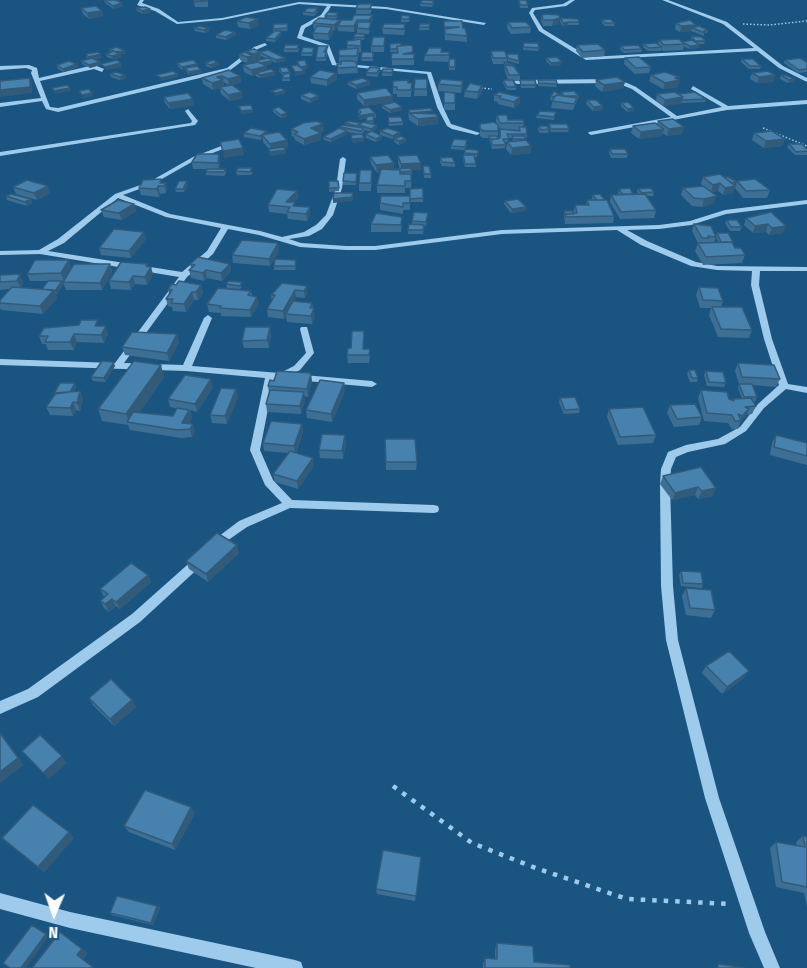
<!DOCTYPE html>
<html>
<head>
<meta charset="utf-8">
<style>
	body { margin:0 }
	#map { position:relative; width:807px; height:968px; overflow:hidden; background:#1a5582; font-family:"Fira Sans Condensed",sans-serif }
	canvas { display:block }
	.north { position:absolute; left:24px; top:884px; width:60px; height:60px; -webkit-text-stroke:4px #1a5582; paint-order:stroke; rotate:182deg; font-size:16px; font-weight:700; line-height:24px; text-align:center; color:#fff }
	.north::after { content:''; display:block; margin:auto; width:21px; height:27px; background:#fff; clip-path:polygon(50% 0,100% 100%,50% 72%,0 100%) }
</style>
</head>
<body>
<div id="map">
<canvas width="807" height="968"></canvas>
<div class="north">N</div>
</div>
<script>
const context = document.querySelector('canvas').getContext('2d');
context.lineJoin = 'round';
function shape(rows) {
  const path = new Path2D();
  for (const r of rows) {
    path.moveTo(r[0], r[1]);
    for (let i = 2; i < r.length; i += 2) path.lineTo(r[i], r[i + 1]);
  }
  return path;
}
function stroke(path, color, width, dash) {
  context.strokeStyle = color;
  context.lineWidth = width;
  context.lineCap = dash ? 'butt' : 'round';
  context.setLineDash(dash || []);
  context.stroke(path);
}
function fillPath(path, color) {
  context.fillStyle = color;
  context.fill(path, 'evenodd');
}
const pathFar1 = shape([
	[743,24,769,25,807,21],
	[481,88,492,89],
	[763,128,807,146]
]);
const path = shape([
	[393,786,472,843,533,867,627,899,732,904]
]);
const minor = shape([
	[140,0,144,0,142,3,159,9,178,22,222,18,299,2,386,7,486,23,484,25,386,9,331,6,325,17,305,28,302,36,329,45,336,63,431,72,443,107,451,124,480,133,477,135,452,129,447,126,437,107,427,74,332,65,325,47,297,38,301,26,321,15,327,6,299,4,222,20,177,24,155,11,137,5,140,0],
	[570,0,575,0,566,6,535,10,533,13,543,29,589,57,754,48,723,24,662,0,668,0,727,22,783,66,807,78,807,82,779,68,757,51,586,60,539,31,529,13,532,8,563,4,570,0],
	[265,43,267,45,258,49,229,71,58,112,46,109,42,101,0,107,0,103,41,98,31,73,32,70,26,68,0,70,0,66,29,65,37,68,39,78,94,65,104,69,102,72,94,69,40,81,50,107,58,108,227,68,254,47,265,43],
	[618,79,636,87,677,116,722,107,691,89,693,86,728,106,807,100,807,104,727,110,591,135,588,133,589,132,671,117,632,89,617,83,517,84,514,82,517,80,618,79],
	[188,109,198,121,195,125,0,156,0,152,191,123,192,121,185,111,188,109],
	[234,141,236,142,236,144,197,159,153,184,123,195,170,214,260,231,282,237,304,232,316,225,326,215,336,188,340,159,343,157,346,159,342,188,333,215,322,229,309,236,289,239,301,243,346,246,375,246,502,230,659,225,690,221,725,210,807,200,807,204,726,214,691,225,659,229,627,230,647,241,696,262,717,266,807,267,807,271,760,271,759,285,772,339,788,384,807,387,807,393,786,389,764,408,746,431,725,444,688,452,676,457,671,469,670,485,673,586,678,640,719,798,765,932,780,968,764,968,749,933,705,798,666,640,661,586,660,485,661,469,668,452,686,445,718,439,740,427,758,404,779,385,764,339,751,285,752,271,717,270,691,266,641,245,617,230,502,234,375,250,346,250,300,247,259,235,228,229,213,254,187,277,124,363,183,365,204,318,208,315,212,318,192,366,280,373,294,366,306,353,300,329,301,327,307,327,314,353,300,370,292,374,372,381,377,384,372,387,274,378,260,450,273,480,292,500,434,505,438,506,439,509,438,512,434,513,290,508,247,527,214,550,210,549,208,546,210,543,239,521,282,503,265,485,250,450,265,378,186,371,0,365,0,359,115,363,179,277,40,254,0,255,0,251,39,250,58,239,115,194,149,182,193,157,234,141],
	[118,198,166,217,221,228,207,251,182,272,48,251,64,243,118,198],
	[199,556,203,558,205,561,203,564,140,622,38,697,0,714,0,701,28,689,132,614,195,558,199,556],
	[0,893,70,912,295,960,301,962,303,968,256,968,70,928,0,909,0,893]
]);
const wall = shape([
	[104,0,123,6,114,9,105,3],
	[208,0,208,7,195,7,194,2],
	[518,0,526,0,528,5,528,8,520,8],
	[420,3,434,3,432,7,420,6],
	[358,4,372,10,370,14,356,14,356,9],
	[81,8,102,11,103,16,89,19,83,14],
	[136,8,151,12,143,14,137,11],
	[318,11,314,16,303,15,303,12],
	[338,13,338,15,336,19,326,19,325,16],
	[373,15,373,20,371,23,369,34,365,34,364,40,361,40,361,52,359,52,357,63,356,62,358,73,338,74,337,64,341,64,341,62,339,62,339,56,347,49,347,41,355,40,354,37,357,34,357,27,354,32,338,31,338,28,334,31,332,30,333,32,329,40,314,39,313,33,316,29,314,29,313,23,340,22],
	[542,15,559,15,559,24,552,26,543,26,541,20],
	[410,16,409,22,401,22,401,19],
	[561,18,579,22,579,25,567,25,562,26,560,21],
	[602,20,615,23,614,26,605,26,602,23],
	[237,21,259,25,250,29,238,27],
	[444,21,463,28,467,36,467,42,445,40],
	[508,22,531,27,530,33,511,34,507,28],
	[676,23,708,30,707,33,704,33,704,36,691,31,680,32,675,29],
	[420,24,430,24,429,30,419,30],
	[288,27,287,31,282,31,282,34,275,42,266,41,266,38,274,32,273,32,273,29],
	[194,28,209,28,209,31,205,33,195,31],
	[382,28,405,30,404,35,383,34],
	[235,32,236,35,226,40,216,38,216,35],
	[691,36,705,41,704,44,699,44,699,48,689,49,684,46,683,50,663,51,661,49,661,51,648,51,643,47,643,44,658,45,659,40,682,42,692,40,691,39],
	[385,37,384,52,373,52,373,61,362,61,361,58,371,52,371,46],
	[523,43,539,48,538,51,523,50],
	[390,44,401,46,414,54,414,65,392,65,392,53,397,53,397,52,390,52],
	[577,45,605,50,604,56,582,58,576,51],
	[328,46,326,61,316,61,316,58],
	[621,46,642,49,641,52,624,53,620,49],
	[299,48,298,52,284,52,284,49],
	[109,49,125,51,125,54,120,54,121,57,113,59,107,57,106,54,110,52],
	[246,51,260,52,285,58,285,61,276,63,272,61,272,64,265,65,267,70,275,75,260,78,256,76,252,76,244,72,243,65,246,64,246,63,240,60,239,54,247,53],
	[261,56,266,58,254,61,254,60,261,58],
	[314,51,312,56,301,56,301,53],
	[491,51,507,58,507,62,513,66,520,75,520,81,513,81,516,87,516,90,507,90,503,83,503,80,508,80,505,71,504,64,493,64,491,57],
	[441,52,449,52,449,59,455,59,455,70,449,70,449,61,449,62,424,61,425,55],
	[86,54,101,54,101,58,93,59,100,62,100,65,90,68,82,64,81,61,88,59,86,57],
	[507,54,519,61,519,64,508,61],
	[546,58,561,65,551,66,546,61],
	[625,58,651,67,649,73,635,74,624,64],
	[742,59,761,66,760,69,749,69,741,62],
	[785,60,807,62,807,72,798,73,784,63],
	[218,62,219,65,211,68,206,66,205,63],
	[177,63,197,64,202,73,189,75,186,71,186,69,182,70,178,66],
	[77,64,78,67,64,72,58,69,57,65],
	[279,68,290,72,290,81,282,81,283,76,279,71],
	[393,69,392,76,382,76,382,72],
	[229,70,240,76,241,82,232,85,243,98,230,101,221,94,220,88,213,90,203,84,202,78],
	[223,82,229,85,224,87],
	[380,71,377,77,367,76,366,73],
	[336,73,337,79,327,86,311,83,310,77],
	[752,73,775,75,773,82,757,83,750,79],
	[110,74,126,78,120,80,111,77],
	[651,75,678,80,678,87,663,89,649,81],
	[781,75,794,79,793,83,788,83,780,79],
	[415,79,427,79,427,96,414,96],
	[520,80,536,85,535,88,521,88],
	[538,80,557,84,556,87,538,86],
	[596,80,625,82,623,88,602,92,595,86],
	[370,81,370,85,356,89,348,85,348,82],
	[463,81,463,88,461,93,438,91,438,84],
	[408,83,412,83,411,97,397,97,397,94,393,94,393,87],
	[465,91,482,93,477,99,464,97],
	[444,92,455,103,455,110,444,110],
	[561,92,579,96,573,110,551,108,553,100,550,100,551,96,559,94,559,95,561,96],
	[357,93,393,96,393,102,364,106,357,99],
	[657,94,679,94,706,99,705,102,682,103,663,106,656,101],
	[301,95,319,99,310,103,301,99],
	[494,95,520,97,520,103,514,108,498,104,498,102,494,101],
	[164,97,194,105,170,109,165,103],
	[587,100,603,106,602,110,593,111,586,104],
	[621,103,634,108,634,111,627,112,621,106],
	[382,105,402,110,390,113,382,108],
	[273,109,287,113,287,117,281,118,273,112],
	[358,109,376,114,376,118,374,118,373,124,377,128,372,132,382,136,382,139,376,142,366,138,365,134,371,132,364,130,364,132,362,134,364,141,353,143,351,135,358,134,347,132,347,134,331,142,324,140,323,137,340,129,340,127,346,125,345,123,360,124,366,123,367,118,359,120,360,114,358,112],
	[408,110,433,114,438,124,418,126,409,120],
	[497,115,508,120,524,123,523,127,527,134,527,138,525,138,525,140,531,146,531,153,511,155,506,149,507,142,513,142,512,138,508,138,508,142,505,142,505,148,492,149,489,138,483,138,480,136,480,124,497,124,496,121],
	[498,125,500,129,500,138,498,139],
	[501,129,519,130,519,131],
	[537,115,555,116,554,120,536,118],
	[388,117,403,122,403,125,389,126],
	[658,121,682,134,667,136,663,133,662,136,639,139,631,133,633,126,657,124],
	[549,124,569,129,568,132,551,132,549,127],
	[539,126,549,129,548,133,540,133,538,130],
	[291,129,324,131,319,132,321,140,304,145,295,140,294,137,292,136],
	[380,131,400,135,394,138,406,142,399,145,394,142,394,139,393,139,380,135],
	[244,133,267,134,287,140,288,147,284,148,286,153,271,156,269,152,269,149,263,142,263,138,261,140,244,137],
	[754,133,785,139,782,146,764,148,752,140],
	[467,143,465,150,451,149,451,146],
	[789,144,807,149,807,155,795,155,787,147],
	[465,149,478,150,477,157,474,157,476,164,476,167,465,167,463,159,463,155,464,155],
	[610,149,628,154,627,158,611,158,609,152],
	[219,154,220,161,219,169,226,169,226,173,224,176,206,175,206,172,207,169,193,169,192,162],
	[398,156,421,163,421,170,412,170,411,188,405,188,405,193,377,193,377,185,380,172,377,173,371,164,370,157,394,169,400,169,398,163],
	[440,158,455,163,455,167,442,166,440,162],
	[423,166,431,174,431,178,424,178],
	[372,170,371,191,359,191,359,183],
	[236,171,253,172,251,175,237,175],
	[357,177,356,185,343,185,343,181],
	[703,177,724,177,737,182,733,193,723,195,718,191,711,192,714,203,702,207,692,206,681,195,683,188,703,186,701,184],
	[329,181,338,181,339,191,329,192],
	[737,181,770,190,767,198,743,198,735,188],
	[162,183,167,190,166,193,160,194,159,197,141,195,139,188],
	[188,185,184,192,176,192,175,189],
	[13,187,50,193,37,200,16,194],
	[423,188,423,202,410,202,410,189],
	[619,189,633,194,639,194,637,192,638,189,654,192,653,196,647,196,656,210,654,218,620,219,610,202,611,195,620,195,618,193],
	[297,191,298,198,293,202,295,202,295,206,310,207,310,215,307,221,288,219,287,214,269,212,268,205],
	[592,195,614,216,613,223,565,224,564,215,564,211,573,213,575,205,586,205,587,200,593,200,592,199],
	[6,196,31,199,32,203,27,206,7,200],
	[410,196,410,210,403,210,403,214,380,210,380,203],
	[505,201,526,207,525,211,511,213,504,204],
	[134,204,136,211,122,220,104,217,101,210],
	[771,212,783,233,769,235,766,232,753,233,744,225,746,218],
	[428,213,426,226,424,226,423,234,408,234,409,224,412,224,412,221],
	[402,217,401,232,371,232,371,224],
	[727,220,742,227,740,231,730,231,725,223],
	[694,224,716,236,717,233,732,243,735,248,745,255,742,263,703,265,695,251,698,243,692,231],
	[716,237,719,243,714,243],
	[146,239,131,258,101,255,99,248],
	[278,243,279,251,270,266,233,263,232,255],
	[69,260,71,268,66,278,110,264,112,272,102,290,66,290,63,282,64,281,51,281,62,281,63,285,57,294,55,294,57,298,43,314,1,310,0,308,0,300,10,289,0,290,0,275,23,282,21,287,42,289,48,281,30,281,27,274],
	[190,264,230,264,231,271,222,281,207,278,204,281,191,278,189,270,191,269],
	[296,264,295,270,274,270,274,266],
	[148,267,153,274,147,285,135,284,131,290,111,289,109,281],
	[226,284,242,286,240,289,227,288],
	[201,285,203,293,198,300,194,300,186,312,173,311,172,307,168,306,166,299,169,294,168,289],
	[307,286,307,294,305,298,296,297,294,301,312,303,315,316,312,324,287,322,286,316,284,319,268,317,267,309,272,301,271,295],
	[699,287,723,301,721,307,752,330,749,338,718,337,709,315,711,308,700,308,696,295],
	[251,291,252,296,257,297,259,304,251,317,221,316,221,313,209,312,207,304],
	[100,326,108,334,104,343,77,342,74,350,48,350,46,344,42,344,39,336],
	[177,334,179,342,169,361,125,355,122,347],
	[271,334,269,348,244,348,242,341],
	[364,339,364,349,370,356,369,363,348,363,347,355,351,348],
	[738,363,780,379,776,387,752,385,757,397,755,401,753,401,756,406,752,414,746,415,741,421,738,429,732,429,728,423,704,421,698,398,701,390,732,401,733,399,742,399,738,388,739,384,735,371],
	[115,366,105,382,93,381,91,377],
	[689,370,698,378,697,382,690,382,687,374],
	[706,371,726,383,724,387,707,386,704,375],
	[164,377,139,413,173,416,179,409,170,407,168,399,213,387,197,412,190,410,192,418,189,423,195,432,192,437,181,438,130,430,128,425,102,421,98,409],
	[312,381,308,397,304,396,305,400,301,414,267,412,266,404,269,393,268,386],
	[75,383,76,387,74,392,80,391,83,399,80,411,76,410,73,416,50,415,46,407,55,395,54,394],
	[236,389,238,397,227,424,212,423,210,415],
	[345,391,332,422,307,418,306,410],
	[560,398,580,409,579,413,564,414,559,402],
	[670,405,702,417,699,425,674,427,667,413],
	[609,409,656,435,653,443,618,445,607,417],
	[302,424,303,432,296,453,314,466,298,489,275,482,273,474,289,453,264,451,263,443],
	[776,435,807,443,807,465,770,455,772,443],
	[385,440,417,462,416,470,386,470],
	[346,443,343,459,320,458,319,450],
	[701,467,713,496,698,499,695,495,672,500,660,484,663,476],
	[239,553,208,582,189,569,186,561],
	[681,571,703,584,702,588,681,586,679,575],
	[148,575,151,582,120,609,116,606,109,612,104,608,100,601,104,597,100,589],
	[686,588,715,610,711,618,686,615,682,596],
	[706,666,744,678,722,694,702,673],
	[89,698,132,700,136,707,114,726,93,705],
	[195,813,175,850,129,832,124,826],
	[803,836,807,837,807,906,804,893,776,887,770,848,776,842,797,846,796,842],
	[421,862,415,901,377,894,376,889],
	[157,906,160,908,153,925,112,915,110,913],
	[497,943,534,962,570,968,483,968,483,964,485,958,495,959,495,950]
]);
const shadedWall = shape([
	[122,3,123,6,114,9,113,6],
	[150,9,151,12,143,14,142,11],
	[102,11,103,16,89,19,87,13],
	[373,15,373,20,371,23,369,34,369,20],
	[560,18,559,24,552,26,553,20],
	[258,19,259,25,250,29,249,23],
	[340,20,340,26,338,26,338,28,334,31,334,25],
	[357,20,358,26,354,32,354,26],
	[568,22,567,25,562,26,563,23],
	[696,25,695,29,692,28,691,31,680,32,681,26],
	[332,27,333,32,329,40,328,34],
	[209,28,209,31,205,33,204,30],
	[282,31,282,34,275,42,275,39],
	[235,32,236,35,226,40,226,37],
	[700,45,699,48,689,49,690,46],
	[125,51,125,54,120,54,121,57,113,59,112,56,115,52],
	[260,52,261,58,254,60,253,54],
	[101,54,101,58,89,60,88,57],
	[253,56,254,62,248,63,247,57],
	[285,58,285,61,276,63,276,60],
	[272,61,272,64,251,69,250,65],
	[100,62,100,65,90,68,89,65],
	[218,62,219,65,211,68,210,65],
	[562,62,561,65,551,66,551,63],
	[121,63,122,67,106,70,105,67],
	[77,64,78,67,64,72,63,69],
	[197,64,198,67,182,70,182,67],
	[267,66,268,73,256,73,256,76,252,76,251,70],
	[307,66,308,69,300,70,300,67],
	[201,70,202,73,189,75,189,72],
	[305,71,305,74,295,76,295,72],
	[275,72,275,75,260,78,260,75],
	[336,73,337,79,327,86,327,80],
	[178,74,178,77,161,81,161,78],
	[125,75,126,78,120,80,120,77],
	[775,75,773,82,757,83,759,77],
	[222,76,224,87,213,90,212,83,217,77],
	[240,76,241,82,229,86,228,79],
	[679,77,678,81,680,80,678,87,663,89,665,83,675,78],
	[30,78,32,85,32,93,0,97,0,90],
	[794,79,793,83,788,83,789,80],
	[370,81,370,85,356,89,356,85],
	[463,81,463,88,461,93,461,86],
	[625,82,623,88,602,92,604,85],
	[482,86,482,93,477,99,478,92],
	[70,88,71,91,55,94,54,91],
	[285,91,285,94,275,96,275,93],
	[242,92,243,98,230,101,228,95],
	[92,93,93,96,83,98,82,95],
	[319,96,319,99,310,103,310,99],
	[393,96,393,102,364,106,364,100],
	[520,97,520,103,514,108,514,102],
	[683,97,681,104,663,106,665,100],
	[193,99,194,105,170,109,168,103],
	[603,106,602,110,593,111,594,107],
	[402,107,402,110,390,113,390,110],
	[634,108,634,111,627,112,628,109],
	[253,110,253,113,241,114,241,111],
	[287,113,287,117,281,118,281,115],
	[370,114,370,117,359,120,358,116],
	[438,117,438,124,418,126,418,119],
	[323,124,324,131,312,135,311,128],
	[377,125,377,128,371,132,371,129],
	[684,127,682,134,667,136,669,129],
	[664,129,662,136,639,139,641,132],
	[267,131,268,134,262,135,263,138,261,140,260,136],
	[347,131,347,134,331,142,331,139],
	[400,132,400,135,393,139,393,136],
	[321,133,321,140,304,145,304,139],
	[382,136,382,139,376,142,376,139],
	[364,138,364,141,353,143,352,139],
	[406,139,406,142,399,145,399,141],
	[785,139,782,146,764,148,766,141],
	[287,140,288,147,271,150,270,144],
	[531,146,531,153,511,155,512,148],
	[243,148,244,155,224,158,223,151],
	[286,150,286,153,271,156,270,152],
	[219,154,220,161,219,170,218,163],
	[394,163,394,170,377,173,376,165],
	[421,163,421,170,401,171,401,164],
	[187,181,188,185,184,192,183,189],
	[737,182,733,193,723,195,725,188,731,183],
	[166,183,167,190,166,193,164,186],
	[720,183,718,191,711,192,713,185],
	[48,186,50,193,37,200,34,193],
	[158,186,160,194,159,197,157,189],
	[297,191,298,198,289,207,286,202],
	[353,193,353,201,333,203,333,199],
	[717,196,714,203,702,207,704,199],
	[31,199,32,203,27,206,25,202],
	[134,204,136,211,122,220,119,213],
	[310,207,310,215,307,221,306,214],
	[526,207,525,211,511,213,512,209],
	[768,224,766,232,753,233,755,226],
	[786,226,783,233,769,235,772,228],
	[144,232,146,239,131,258,129,251],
	[278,243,279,251,270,266,269,259],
	[69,260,71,268,64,281,61,273],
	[110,264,112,272,102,290,100,283],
	[148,264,149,270,151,267,153,274,147,285,145,277,146,266],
	[230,264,231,271,222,281,221,273],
	[206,270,207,278,204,281,203,273],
	[20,274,23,282,21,288,17,281],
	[133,276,135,284,131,290,129,282],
	[62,281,63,285,57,294,55,291],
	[201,285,203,293,198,300,196,292],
	[307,286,307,294,305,298,304,291],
	[54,290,57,298,43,314,40,306],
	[295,290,296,297,287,314,286,314,286,316,284,319,283,311],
	[192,292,194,300,186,312,184,304],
	[257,297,259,304,251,317,250,310],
	[314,308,315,316,312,324,311,316],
	[106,326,108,334,104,343,101,335],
	[270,327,271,334,269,348,267,340],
	[74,334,77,342,74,350,70,342],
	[177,334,179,342,169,361,167,353],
	[114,362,115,366,105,382,104,378],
	[161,365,164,377,132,423,129,422,126,414],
	[311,373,312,381,308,397,307,389],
	[211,379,213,387,197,412,195,404],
	[75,383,76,387,71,398,69,394],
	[344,383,345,391,332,422,331,414],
	[236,389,238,397,227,424,225,416],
	[80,391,83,399,80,411,77,403],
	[304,392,305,400,301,414,300,406],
	[73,402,76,410,73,416,70,408],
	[749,409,746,417,741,421,740,421,742,416],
	[189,410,192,418,185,431,182,423],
	[193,424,195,432,192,437,190,429],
	[302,424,303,432,295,454,294,446],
	[345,435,346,443,343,459,342,451],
	[313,458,314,466,298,489,297,481],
	[698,487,695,495,672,500,675,493],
	[716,488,713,496,698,499,702,491],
	[237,545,239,553,208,582,206,574],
	[148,575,151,582,120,609,116,602],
	[112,599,116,606,109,612,105,604],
	[749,671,744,678,722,694,727,687],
	[132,700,136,707,114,726,110,719],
	[0,731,24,765,0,783],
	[62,756,67,763,49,779,43,773],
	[191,807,195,813,175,850,172,844],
	[69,832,74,838,44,873,38,867],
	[157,906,160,908,153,925,151,923],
	[46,934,49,936,26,968,21,968],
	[82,949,88,953,83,960,77,955]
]);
const building = shape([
	[104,0,116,0,122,3,113,6,104,0],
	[194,0,207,0,207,1,194,2,194,0],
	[423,0,424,0,434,1,432,4,420,3,423,0],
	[519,0,526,0,528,5,520,5,519,0],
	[358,4,372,4,370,9,356,9,358,4],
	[96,6,102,11,87,13,81,8,96,6],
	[145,7,150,9,142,11,136,8,145,7],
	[308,8,318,8,314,13,303,12,308,8],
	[328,12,338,13,336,16,325,16,328,12],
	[546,14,559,15,560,18,553,20,543,20,542,15,546,14],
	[354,15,373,15,369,20,357,20,354,26,338,26,341,20,352,20,354,15],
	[402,15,410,16,409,19,401,19,402,15],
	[246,17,258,19,249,23,237,21,246,17],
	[319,18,340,20,334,25,313,23,319,18],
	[561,18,578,19,579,22,568,22,563,23,561,18],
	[610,19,615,23,605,23,602,20,610,19],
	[690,20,696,25,681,26,676,23,690,20],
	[444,21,462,21,463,28,465,28,467,36,445,34,445,29,459,27,444,27,444,21],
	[358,22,371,22,369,29,357,28,358,22],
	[508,22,526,22,531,27,512,28,508,22],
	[274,24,288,24,287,28,273,29,274,24],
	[384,24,405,24,404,29,382,28,384,24],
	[420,24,430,24,429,27,419,27,420,24],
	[199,26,209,28,204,30,194,28,199,26],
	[317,26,332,27,328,34,313,33,317,26],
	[699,26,708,30,704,31,705,33,692,28,699,26],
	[225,30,235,32,226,37,216,35,225,30],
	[275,31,282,31,275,39,266,38,275,31],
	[355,34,365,34,364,37,354,37,355,34],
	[691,36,702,37,705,41,695,41,691,36],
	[373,37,385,37,384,46,371,46,373,37],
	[361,39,361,46,347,45,347,41,361,39],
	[679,39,684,44,664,45,659,40,679,39],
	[692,40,700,45,690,46,682,42,692,40],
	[401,43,401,46,397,46,397,49,390,49,390,44,401,43],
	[523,43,538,43,539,48,524,47,523,43],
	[656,43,662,47,649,48,643,44,656,43],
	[598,44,605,50,583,52,577,45,598,44],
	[285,45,299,45,297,49,284,49,285,45],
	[412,45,413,52,403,54,414,54,414,59,391,59,392,53,398,53,397,46,412,45],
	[638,45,642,49,624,50,621,46,638,45],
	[318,46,328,46,324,52,326,52,325,58,316,58,318,46],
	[117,47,125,51,115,52,120,54,112,56,106,54,114,51,109,49,117,47],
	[303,47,314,48,312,53,301,53,303,47],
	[358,48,357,56,339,56,339,50,358,48],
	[429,48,442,48,441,52,449,52,449,55,425,55,429,48],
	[254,49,260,52,253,54,246,51,254,49],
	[268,50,285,58,276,60,259,52,268,50],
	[491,51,505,51,507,58,493,58,491,51],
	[98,52,101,54,88,57,86,54,98,52],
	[245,52,253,56,247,57,239,54,245,52],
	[362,52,373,52,373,58,361,58,362,52],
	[507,54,518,54,519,61,508,58,507,54],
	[557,57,562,62,551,63,546,58,557,57],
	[639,57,651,67,636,68,625,58,639,57],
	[92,58,100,62,89,65,81,61,92,58],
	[268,58,272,61,261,63,258,62,248,64,246,63,268,58],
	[800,58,807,62,807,69,799,70,785,60,800,58],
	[449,59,455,59,455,67,449,67,449,59],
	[742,59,753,59,761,66,750,66,742,59],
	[117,60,121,63,105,67,100,64,117,60],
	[193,60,197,64,182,67,177,63,193,60],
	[213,60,218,62,210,65,205,63,213,60],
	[305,60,307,66,300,67,297,61,305,60],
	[69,61,77,64,63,69,57,65,69,61],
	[341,61,352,61,356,62,357,67,338,68,337,64,341,64,341,61],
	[258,62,267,66,251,70,243,65,258,62],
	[504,62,512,64,513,66,506,65,504,62],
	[297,65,305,71,295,72,291,66,297,65],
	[505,65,513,65,520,75,509,75,505,65],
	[197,66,201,70,189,72,185,68,197,66],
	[287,67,290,72,282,73,279,68,287,67],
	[370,67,380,68,377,73,366,73,370,67],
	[271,69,275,72,260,75,256,73,271,69],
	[383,69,393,69,392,73,382,72,383,69],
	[229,70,240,76,228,79,222,76,217,77,223,80,212,83,202,78,229,70],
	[320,70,336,73,327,80,310,77,320,70],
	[173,71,178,74,161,78,156,75,173,71],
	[768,71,775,75,759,77,752,73,768,71],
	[116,72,125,75,120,77,110,74,116,72],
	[665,72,679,77,675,78,680,80,665,83,651,75,665,72],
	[290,73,290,78,282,78,284,74,290,73],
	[781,75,786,75,794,79,789,80,781,75],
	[617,77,625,82,604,85,596,80,617,77],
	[30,78,30,87,0,90,0,81,30,78],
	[362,78,370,81,356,85,348,82,362,78],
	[415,79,427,79,427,89,414,89,415,79],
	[441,79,463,81,461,86,438,84,441,79],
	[408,80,408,83,412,83,411,90,397,90,397,87,393,87,393,81,408,80],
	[503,80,513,80,516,87,507,87,503,80],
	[520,80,535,80,536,85,521,85,520,80],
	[538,80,556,80,557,84,539,83,538,80],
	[470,83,482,86,478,92,465,91,470,83],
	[67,85,70,88,54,91,52,88,67,85],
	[232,85,242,92,228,95,220,87,232,85],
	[281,88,285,91,275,93,271,91,281,88],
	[386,88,393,96,364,100,357,93,386,88],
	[89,89,92,93,82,95,79,91,89,89],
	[554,91,559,94,558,95,556,95,555,97,551,96,554,91],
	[574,91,579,96,564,96,561,92,574,91],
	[310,92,319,96,310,99,301,95,310,92],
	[444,92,455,93,455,103,444,103,444,92],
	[499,92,520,97,514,102,499,98,501,96,494,95,499,92],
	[675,92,683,97,665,100,657,94,675,92],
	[695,92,706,99,683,100,682,100,683,97,679,94,695,92],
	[188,93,193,99,168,103,164,97,188,93],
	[556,95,577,98,574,104,552,101,556,95],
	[587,100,596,100,603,106,594,107,587,100],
	[395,102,402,107,390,110,382,105,395,102],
	[628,102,634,108,628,109,621,103,628,102],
	[251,105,253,110,241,111,239,106,251,105],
	[279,107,287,113,281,115,273,109,279,107],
	[369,107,376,114,370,114,358,116,361,112,358,109,369,107],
	[431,108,433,111,410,113,408,110,431,108],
	[540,111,556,112,554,117,537,115,540,111],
	[409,113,436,114,438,117,418,119,409,113],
	[497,115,507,115,508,120,523,120,524,123,500,123,497,115],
	[367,116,374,116,373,121,366,121,367,116],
	[388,117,401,117,403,122,389,123,388,117],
	[673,119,684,127,669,129,658,121,673,119],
	[317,121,323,124,311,128,321,133,304,139,294,134,298,132,291,129,303,123,317,121],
	[349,121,360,123,357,126,345,123,349,121],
	[363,122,377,125,371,129,359,125,363,122],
	[494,122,498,125,498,131,484,131,480,129,480,124,494,122],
	[655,123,664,129,641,132,633,126,655,123],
	[549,124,567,124,569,129,551,129,549,124],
	[343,125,364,128,361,131,340,127,343,125],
	[539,126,547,126,549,129,541,130,539,126],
	[519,127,526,127,527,134,507,134,509,139,503,139,506,145,492,145,491,140,500,138,500,129,520,131,519,127],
	[251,128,267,131,260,136,244,133,251,128],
	[339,128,347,131,331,139,323,137,339,128],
	[387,128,400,132,393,136,380,131,387,128],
	[372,131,382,136,376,139,365,134,372,131],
	[772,131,785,139,766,141,754,133,772,131],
	[279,132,287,140,270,144,262,135,279,132],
	[362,134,364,138,352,139,351,135,362,134],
	[401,136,406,139,399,141,394,139,401,136],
	[489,136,497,136,498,139,490,139,489,136],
	[512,136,525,136,525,139,513,139,512,136],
	[239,139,243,148,223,151,220,142,239,139],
	[454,139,467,140,465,147,451,146,454,139],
	[526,140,531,146,512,148,507,142,526,140],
	[789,144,802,144,807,149,807,151,796,152,789,144],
	[284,147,286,150,270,152,269,149,284,147],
	[465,149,478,150,478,154,465,153,465,149],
	[610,149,625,149,628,154,612,154,610,149],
	[197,154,219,154,218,163,192,162,197,154],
	[388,155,394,163,376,165,370,157,388,155],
	[417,155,421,163,401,164,398,156,417,155],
	[463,155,474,155,476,164,465,164,463,155],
	[452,157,455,163,442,162,440,158,452,157],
	[423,166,429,166,431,174,424,174,423,166],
	[238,168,252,168,250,172,236,171,238,168],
	[411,168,412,171,400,172,400,170,394,169,411,168],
	[207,169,226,169,224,172,206,172,207,169],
	[381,169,400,170,400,174,411,174,411,181,405,181,405,186,377,185,381,169],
	[360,170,372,170,371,183,359,183,360,170],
	[344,173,357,173,356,182,343,181,344,173],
	[720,174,735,186,725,188,720,183,713,185,703,177,720,174],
	[724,177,728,177,737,182,732,183,724,177],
	[161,179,160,183,166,183,164,186,158,186,157,189,139,188,143,180,161,179],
	[755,179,770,190,746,191,737,181,755,179],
	[27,180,48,186,34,193,13,187,27,180],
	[179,181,187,181,183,189,175,189,179,181],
	[329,181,338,181,339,188,329,188,329,181],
	[703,186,717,196,704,199,694,198,683,188,703,186],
	[423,188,423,198,410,199,410,189,423,188],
	[630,188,633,194,622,194,619,189,630,188],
	[651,188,654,192,642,193,638,189,651,188],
	[277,189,297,191,286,202,295,202,293,206,310,207,306,214,287,212,290,207,268,205,277,189],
	[334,193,353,193,352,197,333,199,334,193],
	[11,194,31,199,25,202,6,196,11,194],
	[600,194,605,200,597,200,592,195,600,194],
	[645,194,656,210,621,212,611,195,645,194],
	[381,196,410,196,410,203,403,203,403,207,380,203,381,196],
	[518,199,526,207,512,209,505,201,518,199],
	[118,200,134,204,119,213,101,210,118,200],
	[587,200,607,200,614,216,566,217,565,214,577,213,575,205,589,205,587,200],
	[564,211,572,211,574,214,565,214,566,215,564,211],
	[414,212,428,213,426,222,412,221,414,212],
	[771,212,786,226,772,228,768,224,755,226,746,218,771,212],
	[376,213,402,217,401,225,371,224,376,213],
	[727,220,737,220,742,227,731,227,727,220],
	[409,224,424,225,423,230,408,230,409,224],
	[694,224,711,226,716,237,708,236,709,238,702,238,694,224],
	[114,229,144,232,129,251,99,248,114,229],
	[717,233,728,233,733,242,721,242,717,233],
	[242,240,278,243,269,259,232,255,242,240],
	[732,242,735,248,741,248,745,255,706,257,698,243,732,242],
	[198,257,230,264,221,273,206,270,203,273,189,270,195,265,190,264,198,257],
	[275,259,296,260,295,266,274,266,275,259],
	[35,260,69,260,61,273,27,274,35,260],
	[121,262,148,264,146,266,151,267,145,277,133,276,129,282,109,281,121,262],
	[74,264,110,264,100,283,63,282,74,264],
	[20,274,17,281,0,282,0,275,20,274],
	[48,281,62,281,55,291,42,289,48,281],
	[179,281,201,285,196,292,192,292,184,304,171,303,173,299,166,299,172,290,168,289,172,284,176,285,179,281],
	[228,281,242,282,240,286,226,284,228,281],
	[282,283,307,286,304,291,295,290,283,311,267,309,275,295,271,295,282,283],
	[12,287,54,290,40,306,0,303,0,300,12,287],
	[699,287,718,288,723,301,703,300,699,287],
	[218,288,251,291,248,295,257,297,250,310,220,308,221,306,207,304,218,288],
	[293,301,312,303,310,308,314,308,311,316,286,314,293,301],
	[712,307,742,307,752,330,721,329,712,307],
	[81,320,98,320,95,326,106,326,101,335,74,334,70,342,45,342,48,336,39,336,44,328,79,325,81,320],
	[245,327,270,327,267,340,242,341,245,327],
	[352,331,364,331,363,349,370,349,369,355,347,355,348,348,351,348,352,331],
	[132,332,177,334,167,353,122,347,132,332],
	[102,361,114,362,104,378,91,377,102,361],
	[134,361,161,365,126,414,98,409,134,361],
	[738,363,774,365,780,379,742,377,738,363],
	[689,370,695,370,698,378,692,378,689,370],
	[277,371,311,373,307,389,268,386,270,380,274,381,277,371],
	[706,371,723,372,726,383,709,382,706,371],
	[185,375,211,379,195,404,168,399,185,375],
	[320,380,344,383,331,414,306,410,320,380],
	[60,383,75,383,70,392,54,394,60,383],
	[739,384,752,384,757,397,744,397,739,384],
	[221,388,236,389,225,416,210,415,221,388],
	[270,390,304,392,300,406,266,404,270,390],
	[701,390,727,392,729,399,734,401,733,399,751,398,756,406,745,407,749,409,742,416,738,414,741,421,735,421,732,415,707,413,701,390],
	[80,391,77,403,73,402,70,408,46,407,56,393,80,391],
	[575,397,580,409,565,410,560,398,575,397],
	[695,404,702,417,677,419,670,405,695,404],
	[643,407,656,435,620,437,609,409,643,407],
	[177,408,189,410,182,423,193,424,190,429,178,430,127,422,133,412,173,416,177,408],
	[271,421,302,424,294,446,263,443,271,421],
	[322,434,345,435,342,451,319,450,322,434],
	[776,435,807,443,807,456,774,447,776,435],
	[385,439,415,439,417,462,386,462,385,439],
	[290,451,313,458,297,481,273,474,290,451],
	[701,467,716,488,702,491,698,487,675,493,663,476,701,467],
	[217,533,237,545,206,574,186,561,217,533],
	[131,563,148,575,116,602,112,599,105,604,100,601,108,594,100,589,131,563],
	[681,571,701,572,703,584,683,583,681,571],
	[686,588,711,590,715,610,690,608,686,588],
	[729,651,749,671,727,687,706,666,729,651],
	[111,679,132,700,110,719,89,698,111,679],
	[0,733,18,758,0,772,0,733],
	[40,735,62,756,43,773,22,751,40,735],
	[145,790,191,807,172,844,124,826,145,790],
	[33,805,69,832,38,867,2,838,33,805],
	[803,836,807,837,807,887,782,882,776,842,805,847,803,836],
	[383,850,421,857,416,896,376,889,383,850],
	[117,896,157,906,151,923,110,913,117,896],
	[32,925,46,934,21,968,10,968,3,963,32,925],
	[60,932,82,949,77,955,94,968,32,968,60,932],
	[497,943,533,946,534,962,570,965,570,968,485,968,485,958,497,959,497,943],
	[718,964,745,968,718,968,718,964]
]);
stroke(pathFar1, '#9ecbeb', 1.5, [1.5, 2]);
stroke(path, '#9ecbeb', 4.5, [4.5, 7]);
fillPath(minor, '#9ecbeb');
fillPath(wall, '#3d6f95');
fillPath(shadedWall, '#325a79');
fillPath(building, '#4781ad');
stroke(building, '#325a79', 1.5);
</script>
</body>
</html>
